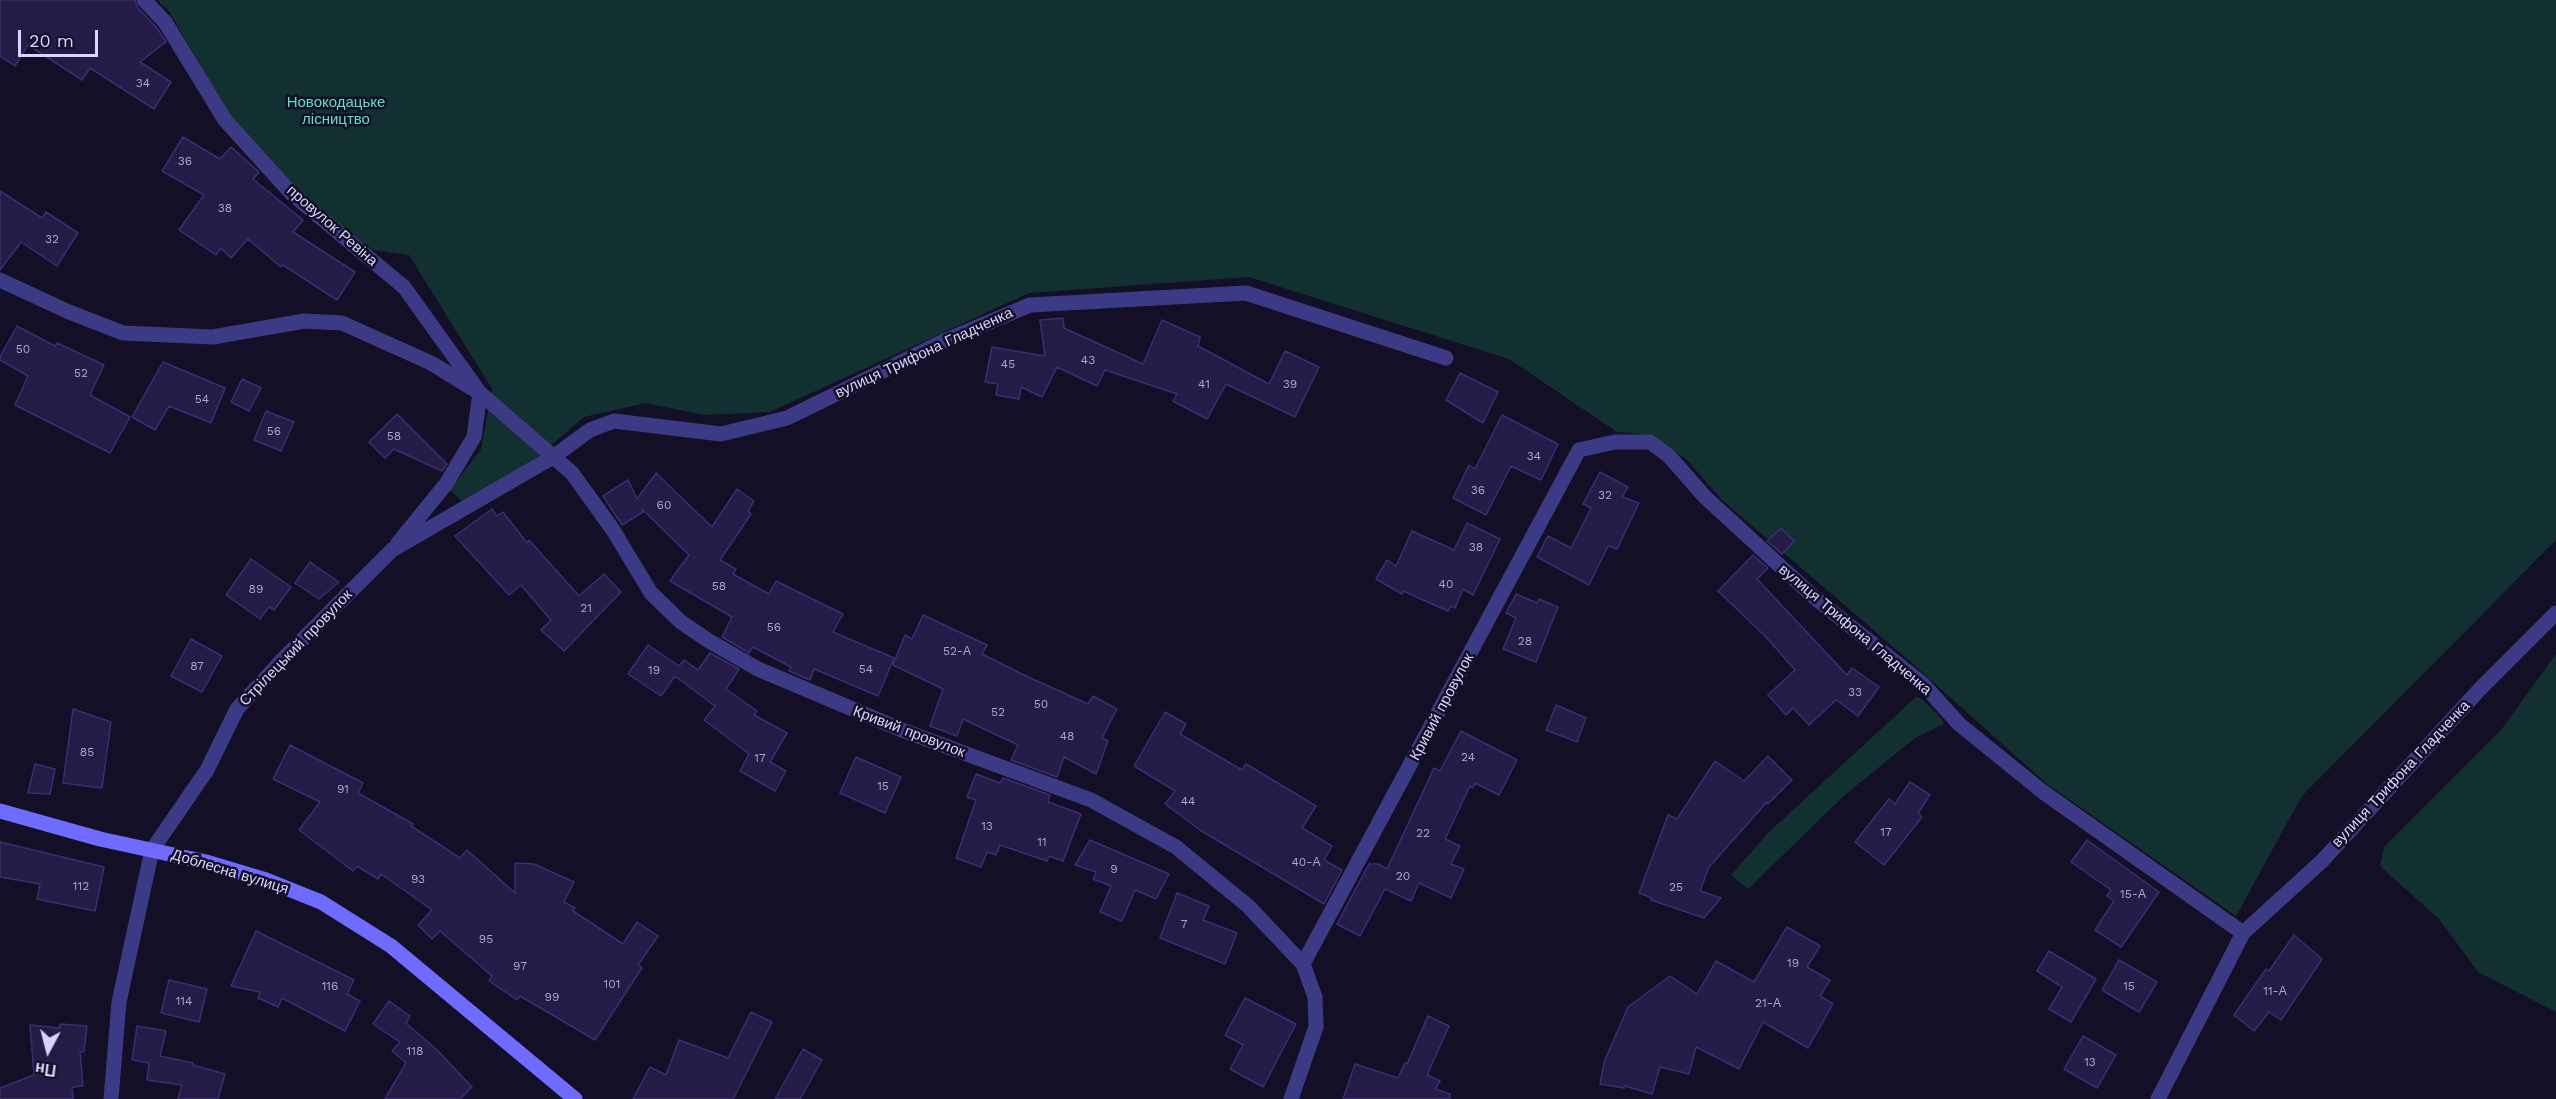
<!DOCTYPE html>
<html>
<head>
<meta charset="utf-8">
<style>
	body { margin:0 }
	#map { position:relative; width:2556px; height:1099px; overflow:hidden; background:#130f26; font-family:"Work Sans",sans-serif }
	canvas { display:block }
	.north { position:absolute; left:18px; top:1021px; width:60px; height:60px; -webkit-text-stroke:4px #130f26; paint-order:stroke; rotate:187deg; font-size:16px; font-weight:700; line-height:24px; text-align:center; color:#d9d4ff }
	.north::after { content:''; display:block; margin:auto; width:21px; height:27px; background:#d9d4ff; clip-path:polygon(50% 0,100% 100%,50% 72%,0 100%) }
	.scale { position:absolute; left:18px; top:30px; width:80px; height:27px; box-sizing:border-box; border:3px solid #d9d4ff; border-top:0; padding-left:8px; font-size:18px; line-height:21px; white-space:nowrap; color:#d9d4ff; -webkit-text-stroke:4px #130f26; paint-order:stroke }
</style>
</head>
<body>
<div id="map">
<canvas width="2556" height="1099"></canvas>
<div class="north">Пн</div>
<div class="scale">20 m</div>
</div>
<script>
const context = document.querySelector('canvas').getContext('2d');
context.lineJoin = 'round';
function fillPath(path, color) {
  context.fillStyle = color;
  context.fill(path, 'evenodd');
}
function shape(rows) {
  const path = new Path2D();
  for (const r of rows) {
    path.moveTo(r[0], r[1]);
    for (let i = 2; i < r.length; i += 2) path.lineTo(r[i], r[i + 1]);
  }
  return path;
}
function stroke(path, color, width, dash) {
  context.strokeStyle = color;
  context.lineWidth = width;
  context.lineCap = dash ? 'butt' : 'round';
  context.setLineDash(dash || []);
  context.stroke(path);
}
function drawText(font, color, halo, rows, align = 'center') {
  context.font = font + ' "Work Sans",sans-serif';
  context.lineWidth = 5;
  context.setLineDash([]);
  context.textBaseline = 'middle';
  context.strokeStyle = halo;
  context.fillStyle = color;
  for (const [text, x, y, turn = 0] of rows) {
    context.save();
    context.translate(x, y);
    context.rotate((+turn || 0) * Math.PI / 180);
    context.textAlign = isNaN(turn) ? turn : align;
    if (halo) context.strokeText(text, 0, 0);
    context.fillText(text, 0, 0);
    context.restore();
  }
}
const green = shape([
	[157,0,2556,0,2556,540,2302,796,2236,916,2047,784,1913,664,1721,499,1688,461,1653,435,1617,432,1509,359,1249,277,1029,293,770,412,704,415,645,403,584,417,531,463,463,502,450,490,481,449,492,389,409,255,372,250,301,193,228,114,169,11],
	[2556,654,2556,1012,2478,972,2440,920,2380,866,2384,847,2501,730],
	[1916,697,1922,699,1942,719,1944,724,1915,738,1846,794,1748,889,1731,875,1769,832]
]);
const building = shape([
	[0,0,135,0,137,7,157,28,166,42,140,62,171,82,154,109,90,68,82,80,28,45,15,66,0,56,0,0],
	[183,137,220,159,231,147,259,172,253,179,303,220,293,232,355,272,337,300,283,265,281,267,248,239,231,258,221,248,216,255,179,230,204,195,162,171,183,137],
	[0,191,42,218,46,212,78,233,57,266,21,242,0,270,0,191],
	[1063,318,1064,328,1143,364,1162,320,1200,337,1198,346,1269,384,1285,351,1319,367,1295,417,1226,384,1207,419,1173,401,1177,394,1105,370,1097,386,1057,367,1042,397,1021,387,1019,399,996,395,998,384,985,382,992,347,1045,356,1040,320,1063,318],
	[17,326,55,346,57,343,104,365,90,395,130,417,110,453,15,405,28,376,0,360,0,357,17,326],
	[163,362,225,388,211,423,169,406,155,430,132,417,163,362],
	[1460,373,1498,392,1483,423,1446,400,1460,373],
	[242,379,261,388,249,411,231,402,242,379],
	[266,411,294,422,281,451,254,440,266,411],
	[397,414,447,464,442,471,394,449,385,458,369,442,397,414],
	[1502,415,1558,444,1541,480,1511,466,1486,515,1453,498,1469,465,1475,469,1502,415],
	[1600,472,1628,487,1622,497,1639,503,1617,549,1608,546,1589,585,1537,557,1548,536,1571,548,1591,508,1583,504,1600,472],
	[656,473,712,527,737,489,754,501,748,511,751,514,720,560,736,569,733,574,769,594,776,581,843,614,833,632,894,658,878,696,814,669,810,680,789,671,791,667,753,647,749,653,722,637,732,617,670,581,689,555,642,509,643,512,622,525,603,496,628,480,637,499,656,473],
	[492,509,497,516,503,512,527,543,529,540,579,596,604,574,621,592,564,651,541,630,551,620,521,585,509,595,455,536,492,509],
	[1467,523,1500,539,1473,595,1463,589,1455,608,1451,606,1448,611,1403,591,1402,594,1376,579,1387,560,1396,566,1412,531,1454,550,1467,523],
	[1781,528,1794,541,1782,554,1767,541,1781,528],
	[1753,555,1768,568,1757,579,1847,675,1852,668,1879,687,1858,716,1836,700,1809,725,1793,708,1786,715,1768,695,1795,670,1767,638,1718,591,1753,555],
	[251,559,291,587,274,610,269,607,260,619,226,595,251,559],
	[310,562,339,582,319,599,295,583,310,562],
	[1516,594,1537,603,1539,599,1558,607,1536,662,1503,649,1516,618,1506,613,1516,594],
	[923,615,987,645,982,654,1026,676,1088,704,1093,696,1117,709,1102,738,1108,741,1096,774,1064,757,1057,777,1011,760,1018,745,963,719,957,736,930,726,943,689,893,665,905,635,912,639,923,615],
	[191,639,222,656,202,692,171,676,191,639],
	[648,645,679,666,684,660,698,670,710,653,739,669,726,689,757,711,754,715,787,733,770,762,786,771,775,791,740,771,749,754,704,720,715,706,675,676,661,696,628,674,648,645],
	[1556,705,1586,718,1577,742,1546,730,1556,705],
	[73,709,111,722,102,788,63,783,73,709],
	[1165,712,1186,724,1180,734,1242,770,1246,764,1316,806,1302,828,1332,846,1324,860,1342,870,1324,904,1200,830,1165,804,1175,791,1134,766,1165,712],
	[1461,731,1517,760,1499,795,1475,783,1473,788,1470,786,1445,839,1460,846,1451,864,1464,869,1451,898,1419,883,1411,901,1385,889,1360,936,1337,924,1369,864,1378,864,1387,869,1434,768,1440,771,1461,731],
	[290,745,363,783,358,793,413,824,411,826,460,858,467,850,515,893,515,863,534,864,574,882,564,902,575,908,573,911,623,944,637,922,658,936,638,965,642,968,595,1040,520,996,517,1000,489,981,492,976,440,931,432,939,418,925,432,910,381,874,378,879,357,866,353,871,299,830,320,802,273,779,290,745],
	[1768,756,1792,780,1768,804,1767,802,1709,867,1700,891,1721,898,1704,918,1651,900,1652,898,1639,893,1668,815,1677,819,1715,761,1744,781,1768,756],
	[856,757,901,777,885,813,840,793,856,757],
	[35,764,55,769,50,794,28,793,35,764],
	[976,774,1000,783,1003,778,1050,795,1048,802,1081,814,1063,861,1049,856,1047,861,1000,845,996,855,987,852,981,867,956,858,976,800,967,797,976,774],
	[1910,782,1930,795,1918,813,1922,817,1884,865,1855,842,1889,799,1895,804,1910,782],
	[1090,840,1169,874,1156,899,1135,890,1122,921,1100,912,1111,886,1093,879,1096,872,1075,865,1090,840],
	[2087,840,2159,892,2121,947,2095,930,2114,901,2107,896,2111,890,2071,862,2087,840],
	[0,842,104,867,95,911,37,899,40,884,0,877,0,842],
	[1177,893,1209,906,1203,920,1237,933,1225,964,1160,938,1177,893],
	[1787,927,1820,946,1807,967,1830,980,1820,996,1833,1004,1808,1048,1763,1022,1739,1069,1696,1047,1689,1074,1660,1067,1652,1094,1625,1086,1624,1088,1600,1084,1604,1062,1628,1007,1670,976,1697,994,1716,961,1754,982,1787,927],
	[256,931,354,980,347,994,360,1001,345,1031,282,998,278,1007,258,998,260,992,231,986,256,931],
	[2294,935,2322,959,2281,1020,2269,1012,2254,1031,2234,1015,2266,969,2269,971,2294,935],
	[2049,951,2096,979,2071,1022,2049,1009,2062,987,2037,971,2049,951],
	[2119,960,2157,982,2139,1012,2102,990,2119,960],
	[169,980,207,989,199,1022,161,1013,169,980],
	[1245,998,1296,1024,1263,1087,1230,1069,1243,1045,1225,1035,1245,998],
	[389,1001,410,1016,406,1023,437,1050,472,1087,460,1099,385,1099,406,1063,392,1051,400,1042,373,1024,389,1001],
	[751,1012,772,1022,733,1099,633,1099,650,1067,666,1075,679,1040,728,1058,751,1012],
	[1428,1016,1449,1026,1427,1075,1440,1081,1435,1089,1450,1094,1450,1099,1343,1099,1355,1064,1398,1078,1405,1063,1407,1064,1428,1016],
	[60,1024,87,1026,84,1052,80,1052,83,1086,72,1087,73,1099,0,1099,0,1088,34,1075,30,1025,60,1028,60,1024],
	[137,1026,166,1031,160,1056,193,1063,193,1065,225,1074,218,1099,178,1099,182,1085,147,1080,149,1063,132,1060,137,1026],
	[2083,1036,2116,1055,2097,1088,2064,1069,2083,1036],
	[803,1049,822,1060,800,1099,775,1099,803,1049]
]);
const street = shape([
	[144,0,165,22,225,120,292,194,404,287,480,393,572,473,613,530,651,593,681,622,709,641,758,669,902,730,1091,800,1176,847,1248,906,1303,964,1315,997,1316,1027,1291,1099],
	[0,280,69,312,123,333,213,337,304,321,342,323,431,363,480,393,474,437,446,484,398,543],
	[1303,964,1579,450,1615,442,1650,442,1669,456,1705,497,1815,598,1923,684,1959,724,2043,792,2243,933],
	[111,1099,119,1002,152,850,207,770,237,709,283,659,392,550,553,457,590,430,614,421,721,434,787,418,944,341,1030,305,1246,293,1446,358],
	[2158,1099,2243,933,2322,861,2480,689,2556,613]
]);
const secondary = shape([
	[0,811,100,839,206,862,266,880,321,902,391,946,575,1099]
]);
const numberNames = [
	["34",143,83],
	["36",185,161],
	["38",225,208],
	["32",52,239],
	["50",23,349],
	["43",1088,360],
	["45",1008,364],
	["52",81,373],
	["41",1204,384],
	["39",1290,384],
	["54",202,399],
	["56",274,431],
	["58",394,436],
	["34",1534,456],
	["36",1478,490],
	["32",1605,495],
	["60",664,505],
	["38",1476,547],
	["40",1446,584],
	["58",719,586],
	["89",256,589],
	["21",586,608],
	["56",774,627],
	["28",1525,641],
	["52-А",957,651],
	["87",197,666],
	["54",866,669],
	["19",654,670],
	["33",1855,692],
	["50",1041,704],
	["52",998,712],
	["48",1067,736],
	["85",87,752],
	["24",1468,757],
	["17",760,758],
	["15",883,786],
	["91",343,789],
	["44",1188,801],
	["13",987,826],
	["17",1886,832],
	["22",1423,833],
	["11",1042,842],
	["40-А",1306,862],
	["9",1114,869],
	["20",1403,876],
	["93",418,879],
	["112",81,886],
	["25",1676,887],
	["15-А",2133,894],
	["7",1184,924],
	["95",486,939],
	["19",1793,963],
	["97",520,966],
	["101",612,984],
	["116",330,986],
	["15",2129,986],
	["11-А",2275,991],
	["99",552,997],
	["114",184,1001],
	["21-А",1768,1003],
	["118",415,1051],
	["13",2090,1062]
];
const parkNames = [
	["Новокодацьке",336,103],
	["лісництво",336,120]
];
const streetNames = [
	["провулок Ревіна",332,226,41],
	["вулиця Трифона Гладченка",924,353,-25],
	["вулиця Трифона Гладченка",1855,630,40],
	["Стрілецький провулок",296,648,-46],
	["Кривий провулок",1442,707,-62],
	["Кривий провулок",909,732,21],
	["вулиця Трифона Гладченка",2401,774,-47],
	["Доблесна вулиця",230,872,17]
];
fillPath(green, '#12302f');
fillPath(building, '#241b47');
stroke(building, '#3b2d73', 1.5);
stroke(street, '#3d3a85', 15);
stroke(secondary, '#6f6bff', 15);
drawText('12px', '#aca6d1', null, numberNames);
drawText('15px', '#5fe0c0', '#130f26', parkNames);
drawText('15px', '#d9d4ff', '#130f26', streetNames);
</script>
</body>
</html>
